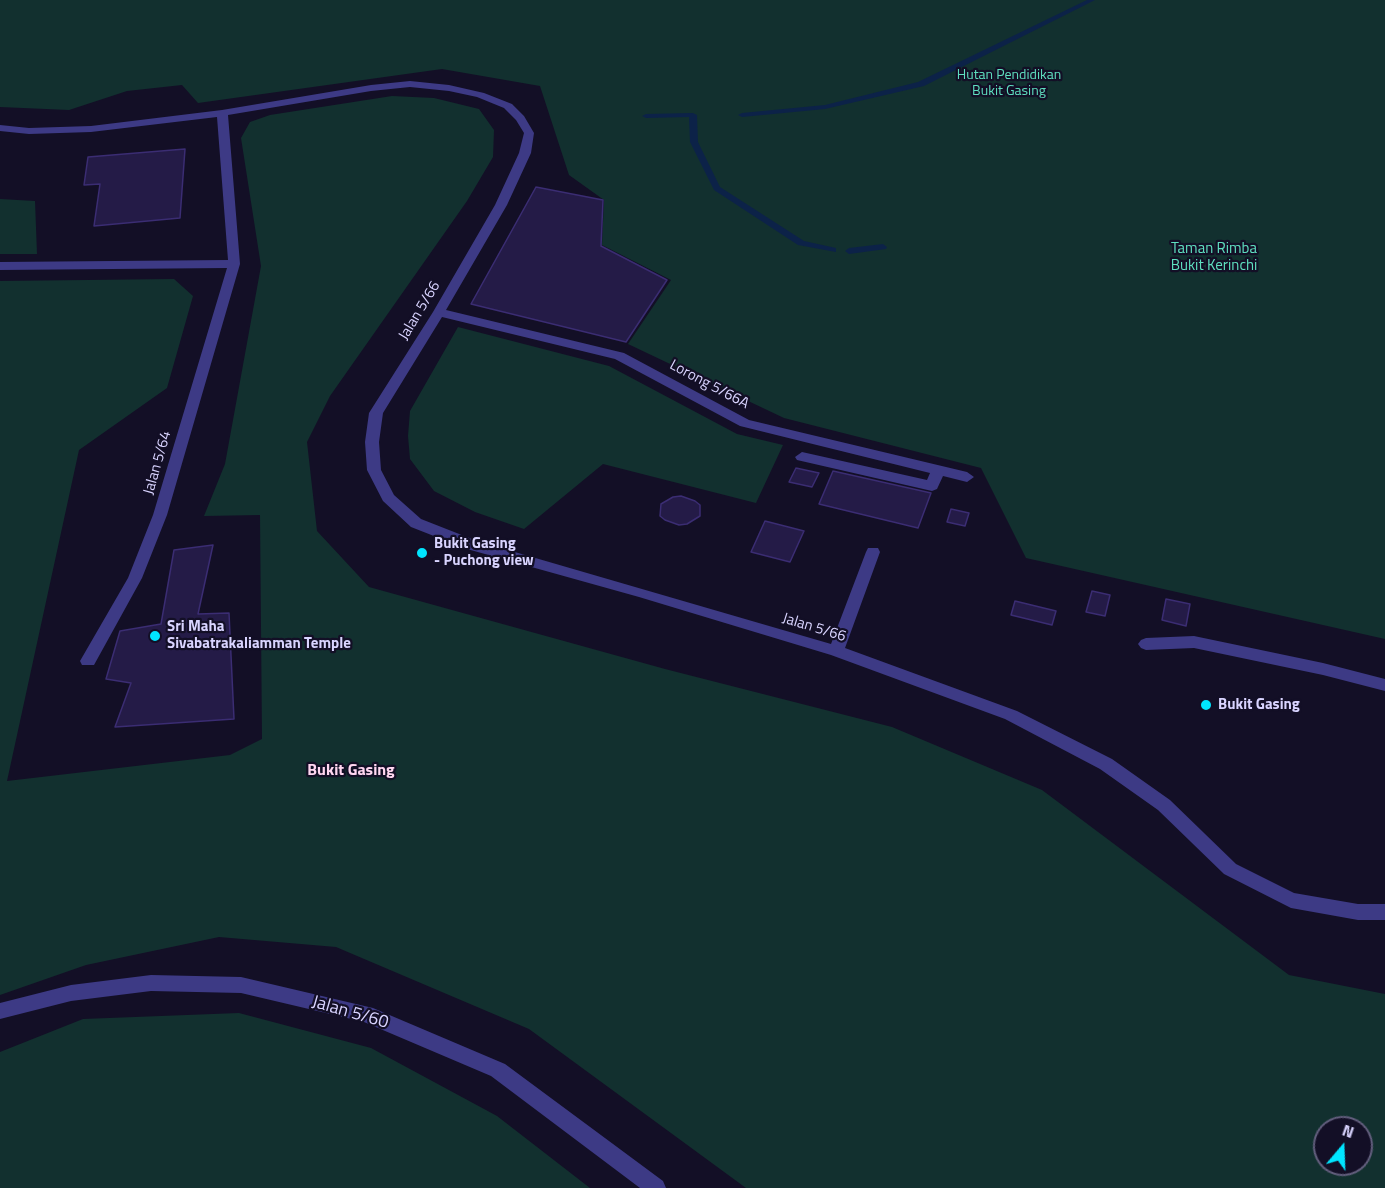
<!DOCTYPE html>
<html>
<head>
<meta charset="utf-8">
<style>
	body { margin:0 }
	#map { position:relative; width:1385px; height:1188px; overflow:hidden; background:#130f26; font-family:"Titillium Web",sans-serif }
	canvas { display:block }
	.north { position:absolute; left:1313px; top:1116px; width:60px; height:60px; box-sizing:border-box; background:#130f26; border:2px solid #625e7d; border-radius:50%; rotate:19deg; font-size:16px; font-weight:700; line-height:24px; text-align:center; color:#d9d4ff }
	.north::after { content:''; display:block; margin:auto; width:21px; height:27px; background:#00e5ff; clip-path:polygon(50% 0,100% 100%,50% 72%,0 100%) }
</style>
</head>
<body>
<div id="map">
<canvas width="1385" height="1188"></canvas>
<div class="north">N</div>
</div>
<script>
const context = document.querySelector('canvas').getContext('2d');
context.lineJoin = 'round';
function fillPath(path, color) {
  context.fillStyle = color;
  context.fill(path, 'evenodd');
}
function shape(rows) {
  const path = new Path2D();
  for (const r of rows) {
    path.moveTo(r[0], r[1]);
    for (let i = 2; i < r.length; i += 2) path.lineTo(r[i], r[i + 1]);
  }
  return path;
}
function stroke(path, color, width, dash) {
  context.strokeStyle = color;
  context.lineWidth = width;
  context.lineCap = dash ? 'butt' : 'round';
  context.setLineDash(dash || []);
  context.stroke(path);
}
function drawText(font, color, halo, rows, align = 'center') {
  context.font = font + ' "Titillium Web",sans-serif';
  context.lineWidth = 4.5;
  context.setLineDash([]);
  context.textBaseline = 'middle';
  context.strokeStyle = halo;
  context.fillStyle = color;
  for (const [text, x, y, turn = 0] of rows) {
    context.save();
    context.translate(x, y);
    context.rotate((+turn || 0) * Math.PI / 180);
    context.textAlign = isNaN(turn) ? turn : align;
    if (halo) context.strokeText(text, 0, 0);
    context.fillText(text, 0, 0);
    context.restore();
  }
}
const green = shape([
	[0,0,1385,0,1385,639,1026,558,981,468,784,418,628,344,671,280,602,245,604,200,569,175,540,86,442,69,198,103,182,85,127,91,69,110,0,107],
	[392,96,434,98,479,109,494,130,493,157,467,201,330,396,307,442,317,531,369,587,665,669,892,727,1042,790,1289,975,1385,994,1385,1188,746,1188,529,1029,336,947,219,937,86,965,0,995,0,281,174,279,193,296,167,388,79,450,7,781,230,755,262,739,260,515,204,516,225,464,261,266,241,138,250,122,270,115],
	[1325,1128,1361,1128,1361,1164,1325,1164],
	[0,199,35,201,37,254,0,254],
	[458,327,609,366,737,434,783,445,756,503,603,464,524,529,475,512,434,491,410,459,408,436,410,411],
	[239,1013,371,1048,497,1116,590,1188,0,1188,0,1052,83,1019]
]);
const stream = shape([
	[1087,0,1095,0,924,86,825,109,742,117,738,115,742,113,825,105,918,82,1087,0],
	[693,113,697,115,698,142,720,187,804,241,836,248,836,252,798,245,714,190,690,142,689,117,646,118,642,116,646,114,693,113],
	[883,244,887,247,886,249,849,254,845,251,849,248,883,244]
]);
const building = shape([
	[185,149,180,218,94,226,100,184,84,185,88,157,185,149],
	[536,187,603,200,601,246,667,280,626,342,471,304,536,187],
	[796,468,819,473,812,487,789,482,796,468],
	[833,471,931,493,918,528,819,504,833,471],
	[681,496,695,501,700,505,700,516,687,524,679,525,665,520,660,516,661,504,673,497,681,496],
	[951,509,969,513,965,526,947,522,951,509],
	[765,521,804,531,790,562,751,552,765,521],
	[213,545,198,614,229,613,234,719,115,727,131,683,106,679,120,631,161,624,174,550,213,545],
	[1092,591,1110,595,1105,616,1086,612,1092,591],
	[1166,599,1190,604,1186,626,1162,620,1166,599],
	[1015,601,1056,611,1052,625,1011,615,1015,601]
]);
const minor = shape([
	[410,81,449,85,484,93,512,104,524,116,534,133,531,153,507,205,446,310,624,353,749,420,967,472,974,477,967,482,943,476,937,489,932,491,797,460,795,457,802,452,927,480,930,473,740,426,615,359,442,317,383,413,379,442,381,470,394,495,421,519,477,541,831,644,866,552,868,548,878,548,880,552,845,648,1017,711,1112,759,1170,800,1236,864,1294,893,1358,904,1385,904,1385,920,1358,920,1291,908,1224,874,1158,810,1100,769,1005,719,831,655,639,597,467,549,411,527,383,501,367,470,365,442,369,413,433,312,495,205,519,153,524,133,516,120,504,108,477,97,449,91,410,87,371,91,228,115,240,264,167,515,142,578,94,665,82,665,80,661,128,578,153,515,227,268,0,270,0,262,228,260,217,117,91,132,29,134,0,131,0,125,29,128,91,126,222,110,371,85,410,81],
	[1194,636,1323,663,1385,679,1385,691,1323,675,1194,648,1146,650,1141,648,1138,644,1141,640,1146,638,1194,636],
	[151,975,241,977,373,1008,505,1064,663,1181,666,1188,640,1188,491,1076,364,1022,241,993,151,991,71,1001,0,1019,0,1003,71,985,151,975]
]);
const markers = [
	[422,553,6,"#00e5ff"],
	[155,636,6,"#00e5ff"],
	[1206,705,6,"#00e5ff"]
];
const farParknames = [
	["Hutan Pendidikan",1009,76],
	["Bukit Gasing",1009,92]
];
const parkNames = [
	["Taman Rimba",1214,249],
	["Bukit Kerinchi",1214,266]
];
const streetNames = [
	["Jalan 5/66",420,311,-59],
	["Lorong 5/66A",709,385,28],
	["Jalan 5/64",158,463,-74],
	["Jalan 5/66",814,628,17]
];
const poiNames = [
	["Bukit Gasing",434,544],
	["- Puchong view",434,561],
	["Sri Maha",167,627],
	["Sivabatrakaliamman Temple",167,644],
	["Bukit Gasing",1218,705]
];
const neighbourhoodNames = [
	["Bukit Gasing",351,771]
];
const nearStreetnames = [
	["Jalan 5/60",350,1013,16]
];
fillPath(green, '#12302f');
fillPath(stream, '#0c2248');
fillPath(building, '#241b47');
stroke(building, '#3b2d73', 1.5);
fillPath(minor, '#3d3a85');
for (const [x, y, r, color] of markers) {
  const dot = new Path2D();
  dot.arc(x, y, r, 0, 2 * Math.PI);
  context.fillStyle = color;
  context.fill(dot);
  stroke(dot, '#130f26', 2);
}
drawText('14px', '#5fe0c0', '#130f26', farParknames);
drawText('15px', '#5fe0c0', '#130f26', parkNames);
drawText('15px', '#d9d4ff', '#130f26', streetNames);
drawText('bold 15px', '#d9d4ff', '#130f26', poiNames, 'left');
drawText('bold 16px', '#ffd6f0', '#130f26', neighbourhoodNames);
drawText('18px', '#d9d4ff', '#130f26', nearStreetnames);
</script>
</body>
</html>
